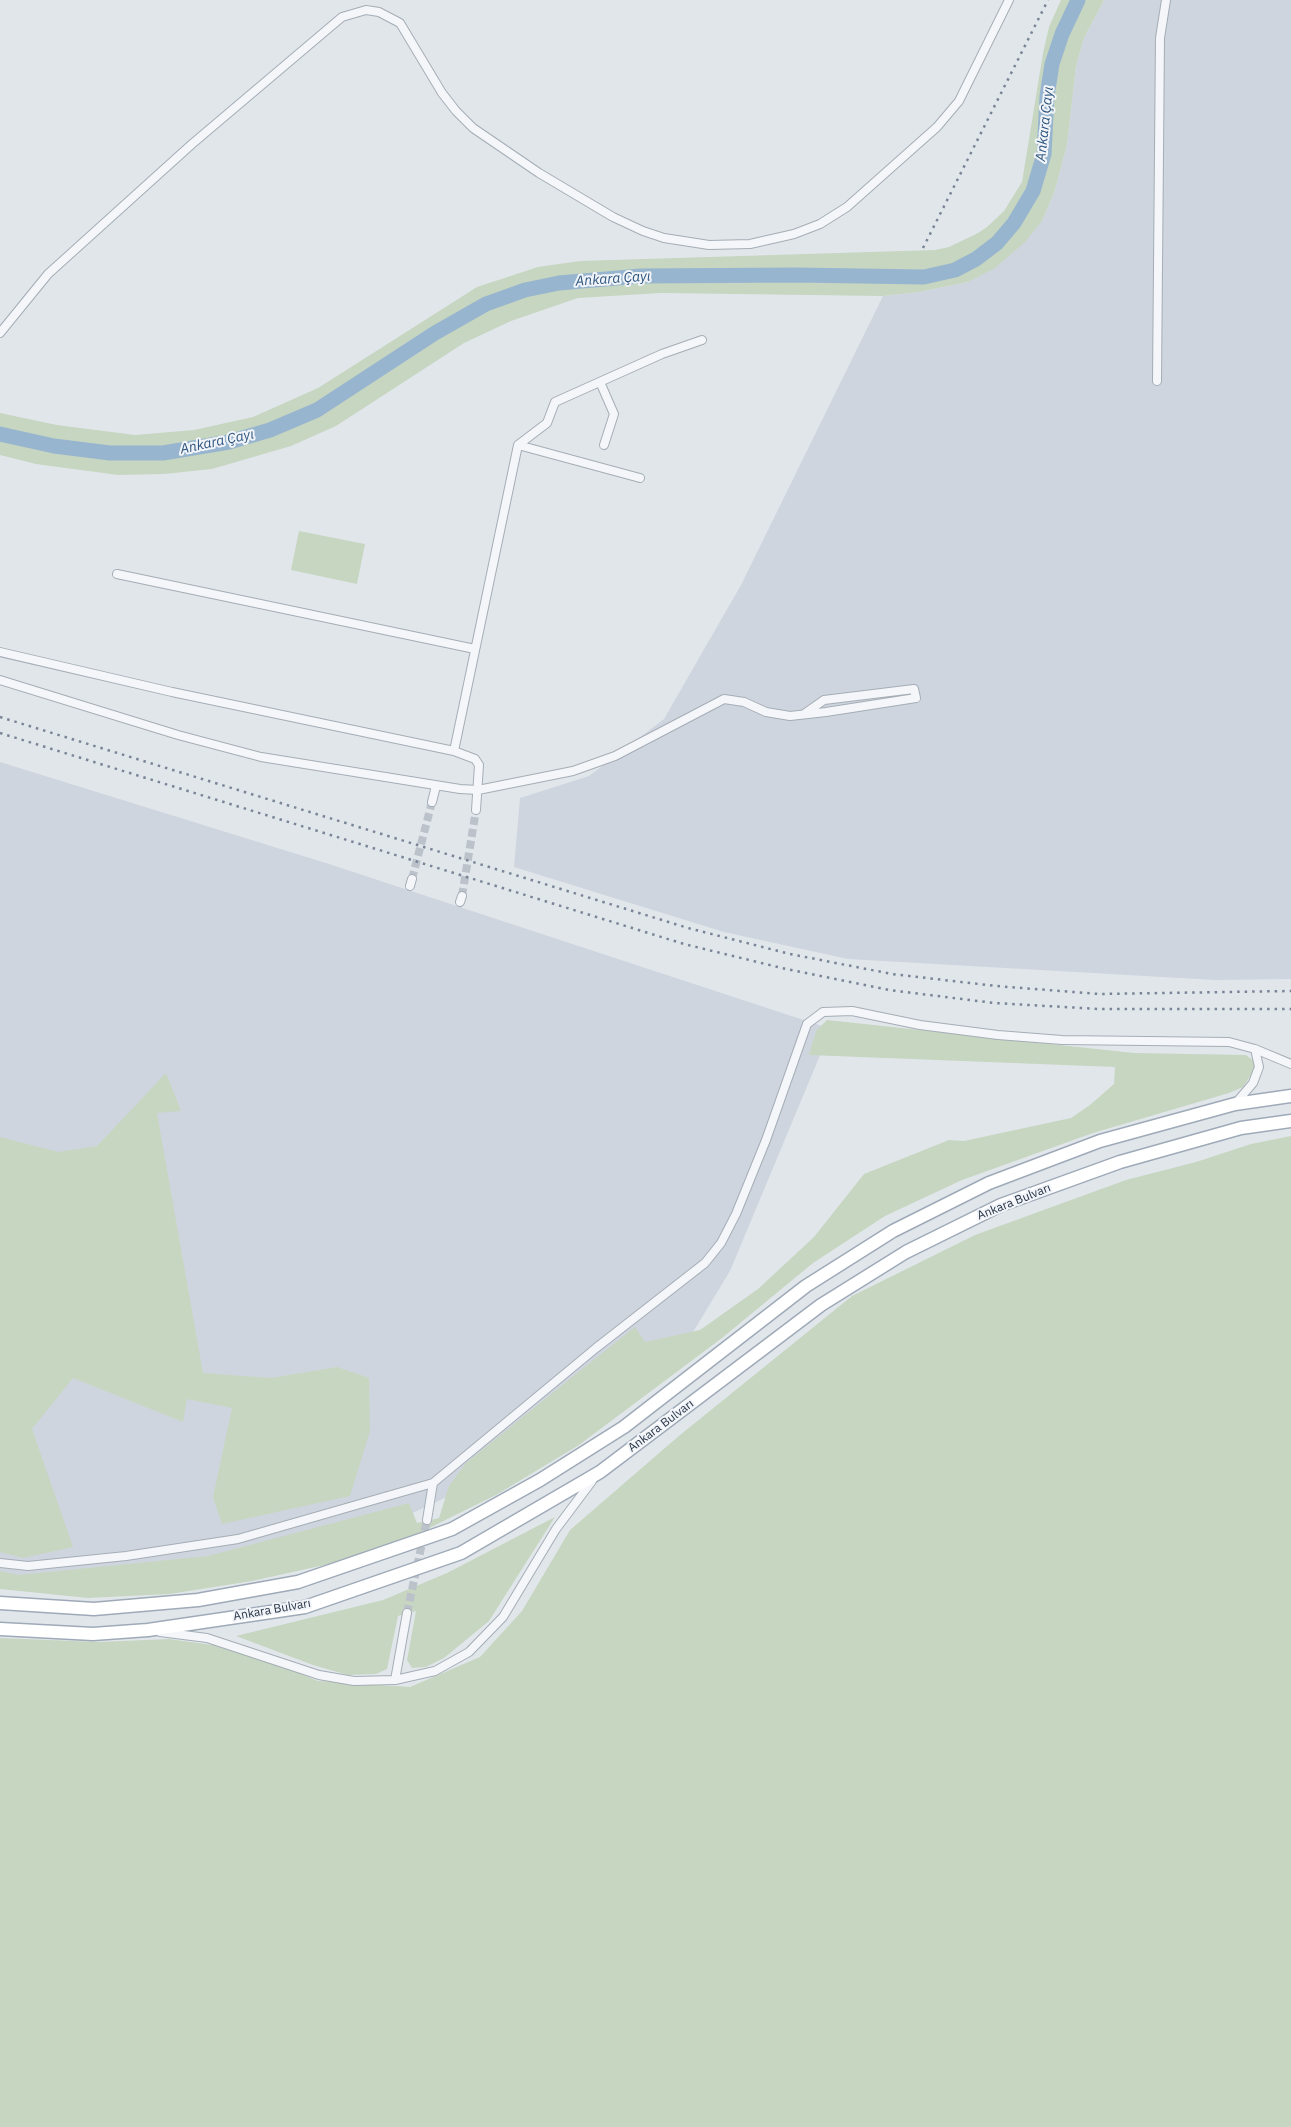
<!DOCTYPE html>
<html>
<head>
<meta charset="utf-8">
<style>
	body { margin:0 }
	canvas { display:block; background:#e1e6eb }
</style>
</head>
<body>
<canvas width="1291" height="2127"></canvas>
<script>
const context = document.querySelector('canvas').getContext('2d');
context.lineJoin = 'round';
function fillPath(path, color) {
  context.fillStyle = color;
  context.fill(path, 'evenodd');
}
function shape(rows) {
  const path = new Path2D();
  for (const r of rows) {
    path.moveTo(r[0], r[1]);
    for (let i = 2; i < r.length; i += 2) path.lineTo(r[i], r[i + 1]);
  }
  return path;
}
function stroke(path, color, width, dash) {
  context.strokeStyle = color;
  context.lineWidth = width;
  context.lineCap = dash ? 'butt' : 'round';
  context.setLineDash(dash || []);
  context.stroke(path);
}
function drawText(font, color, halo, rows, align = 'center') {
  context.font = font + ' "IBM Plex Sans",sans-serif';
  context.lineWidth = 4;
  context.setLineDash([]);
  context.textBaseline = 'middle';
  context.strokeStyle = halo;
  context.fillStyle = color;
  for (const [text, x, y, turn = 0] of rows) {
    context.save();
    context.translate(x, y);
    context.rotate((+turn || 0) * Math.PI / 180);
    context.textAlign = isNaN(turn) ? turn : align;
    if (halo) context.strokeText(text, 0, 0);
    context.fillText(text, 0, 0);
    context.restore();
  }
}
const built = shape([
	[1104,0,1291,0,1291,979,1215,980,848,959,724,932,514,867,520,798,589,776,664,719,741,585,883,296,919,292,968,282,1042,221,1054,193,1067,145,1076,66,1084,38],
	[0,762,329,864,831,1029,730,1271,690,1337,507,1469,333,1550,0,1582]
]);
const green = shape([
	[1061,0,1104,0,1084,38,1076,66,1067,145,1054,193,1042,221,1025,242,995,268,968,282,919,292,883,296,661,293,578,298,511,321,464,343,336,426,291,446,212,469,164,474,118,475,36,464,0,455,0,413,57,425,135,435,194,430,253,417,318,388,477,287,538,267,580,261,935,250,949,247,978,233,987,227,1004,211,1022,182,1043,53,1049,27],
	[299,531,365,544,357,584,291,570],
	[827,1020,1134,1053,1246,1055,1254,1061,1255,1069,1243,1087,1229,1093,1093,1133,962,1180,885,1216,813,1263,722,1338,579,1445,496,1495,411,1537,329,1564,252,1581,170,1594,88,1598,0,1589,0,1571,18,1575,208,1556,409,1503,417,1523,439,1518,449,1486,466,1463,571,1378,635,1327,645,1342,700,1330,758,1289,814,1237,864,1174,949,1140,964,1141,1071,1118,1090,1105,1114,1084,1115,1067,809,1055,816,1031],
	[166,1073,181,1111,157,1113,203,1373,271,1378,337,1367,369,1378,370,1431,350,1496,222,1524,213,1497,232,1408,187,1399,183,1422,73,1378,32,1429,73,1547,23,1558,0,1552,0,1137,58,1152,97,1146],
	[1291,1136,1291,2127,0,2127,0,1638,99,1642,169,1639,220,1646,257,1656,318,1681,410,1687,480,1657,522,1611,570,1530,680,1435,852,1296,975,1235,1126,1180,1196,1162,1251,1144],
	[555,1517,489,1621,444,1658,426,1667,412,1668,407,1660,416,1611,398,1616,387,1669,376,1674,348,1675,313,1665,236,1636,383,1600,447,1573]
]);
const river = shape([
	[0,434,54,446,110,453,163,453,229,442,270,430,317,410,435,333,486,304,525,290,559,283,641,276,797,275,924,277,955,270,976,259,997,243,1014,223,1033,191,1044,154,1047,96,1052,64,1062,34,1078,0]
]);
const minorTunnel = shape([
	[412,879,432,802],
	[462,896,476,810],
	[407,1613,427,1520]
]);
const minor = shape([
	[0,333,48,274,192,144,342,17,366,10,379,12,400,23,442,93,456,111,473,128,539,173,613,217,643,231,664,238,709,245,750,244,794,234,820,224,847,207,937,127,959,101,1009,0],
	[1157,381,1160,38,1166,0],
	[600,382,614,414,604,445],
	[518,445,640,478],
	[117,574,475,649],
	[0,652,172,692,454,751,518,445,547,423,555,402,662,354,702,340],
	[0,680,178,735,261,757,460,789,478,790,573,771,615,756,724,699,744,702,766,712,790,716,826,712,916,698,914,689,824,700,804,714],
	[454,751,475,759,479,765,476,810],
	[432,802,436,786],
	[410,886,412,879],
	[460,902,462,896],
	[1235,1104,1253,1083,1259,1067,1255,1049],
	[427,1520,433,1483],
	[0,1563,28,1566,126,1556,238,1539,433,1483,596,1348,705,1263,721,1243,736,1214,766,1140,807,1024,823,1012,852,1011,920,1025,998,1035,1062,1040,1229,1042,1255,1049,1291,1064],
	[160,1632,207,1638,319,1675,354,1681,395,1680,435,1671,469,1652,503,1617,556,1529,592,1481],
	[395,1680,407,1613]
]);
const primary = shape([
	[0,1603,94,1609,198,1600,298,1582,452,1529,540,1480,624,1427,806,1286,893,1231,989,1183,1100,1141,1235,1104,1291,1096],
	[0,1629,93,1634,148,1630,305,1607,461,1553,600,1472,821,1305,906,1252,1001,1205,1120,1162,1241,1128,1291,1121]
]);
const rail = shape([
	[923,248,1048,0],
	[0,717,688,928,790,954,892,974,996,986,1099,994,1291,991],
	[0,733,684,944,786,969,889,990,994,1003,1099,1009,1291,1009]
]);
const streetNames = [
	["Ankara Bulvarı",1014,1202,-22],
	["Ankara Bulvarı",661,1426,-37],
	["Ankara Bulvarı",272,1610,-10]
];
const waterNames = [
	["Ankara Çayı",1045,124,-84],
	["Ankara Çayı",613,279,-4],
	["Ankara Çayı",217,442,-12]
];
fillPath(built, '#cfd5de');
fillPath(green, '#c7d6c1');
stroke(river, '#98b5cf', 15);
stroke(minorTunnel, '#bcc2ca', 8, [8, 4]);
stroke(minor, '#a5adb6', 10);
stroke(primary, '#9faab8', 15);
stroke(minor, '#f4f6f9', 8);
stroke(primary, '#fff', 12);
stroke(rail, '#798597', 2.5, [2.5, 5]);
drawText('12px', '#273345', '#f1f4f8', streetNames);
drawText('italic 14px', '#2d547e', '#f1f4f8', waterNames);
</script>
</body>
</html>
